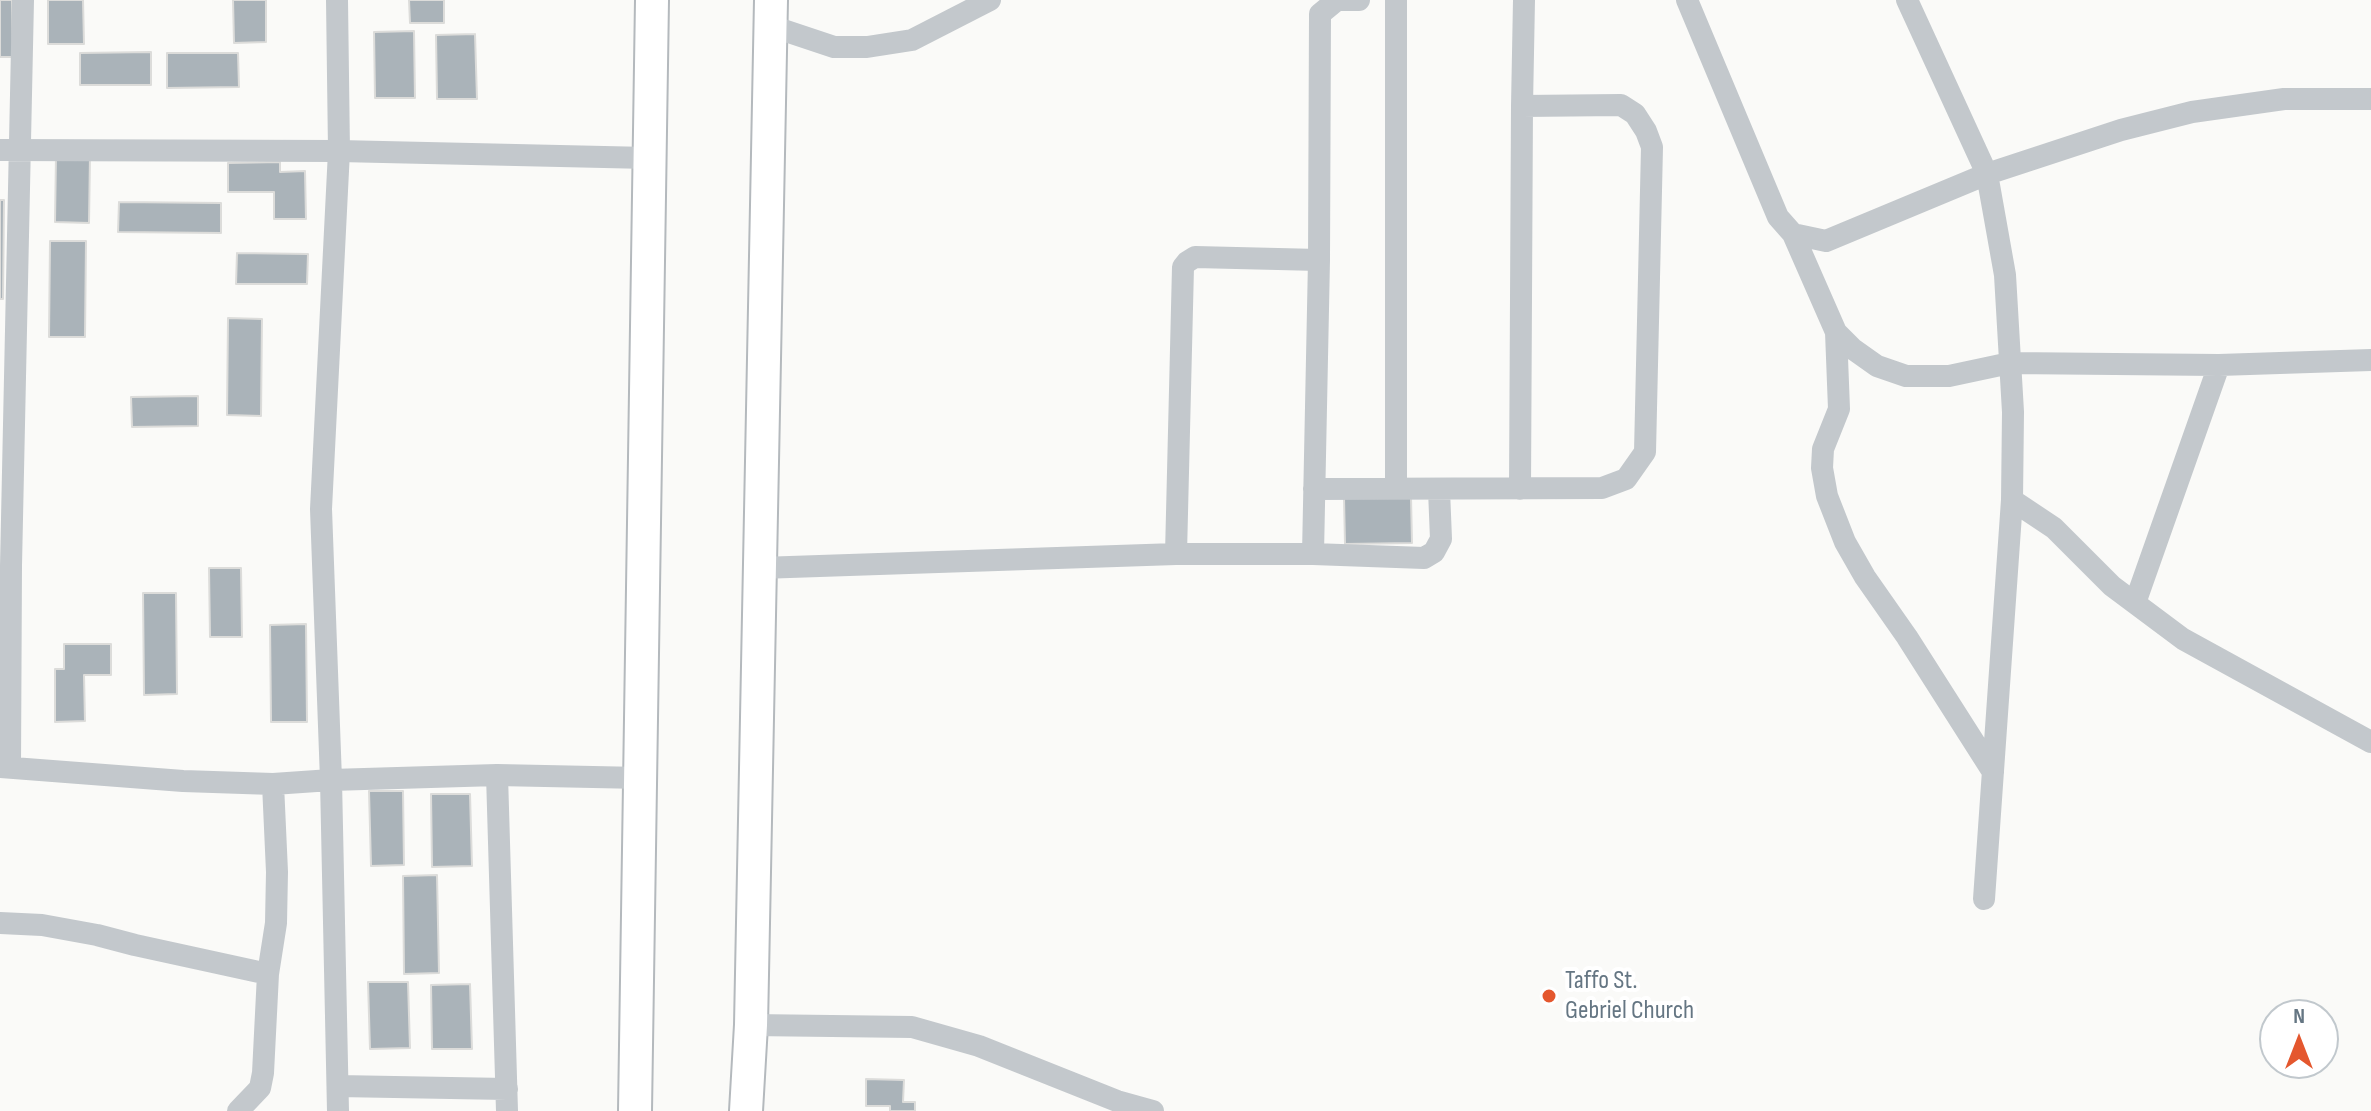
<!DOCTYPE html>
<html>
<head>
<meta charset="utf-8">
<style>
	body { margin:0 }
	#map { position:relative; width:2371px; height:1111px; overflow:hidden; background:#fafaf8; font-family:"Sofia Sans Condensed",sans-serif }
	canvas { display:block }
	.north { position:absolute; left:2259px; top:999px; width:80px; height:80px; box-sizing:border-box; background:#fff; border:2px solid #c1c8cd; border-radius:50%; rotate:0deg; font-size:22px; font-weight:700; line-height:32px; text-align:center; color:#657683 }
	.north::after { content:''; display:block; margin:auto; width:28px; height:36px; background:#e4572e; clip-path:polygon(50% 0,100% 100%,50% 72%,0 100%) }
</style>
</head>
<body>
<div id="map">
<canvas width="2371" height="1111"></canvas>
<div class="north">N</div>
</div>
<script>
const context = document.querySelector('canvas').getContext('2d');
context.lineJoin = 'round';
function fillPath(path, color) {
  context.fillStyle = color;
  context.fill(path, 'evenodd');
}
function shape(rows) {
  const path = new Path2D();
  for (const r of rows) {
    path.moveTo(r[0], r[1]);
    for (let i = 2; i < r.length; i += 2) path.lineTo(r[i], r[i + 1]);
  }
  return path;
}
function stroke(path, color, width, dash) {
  context.strokeStyle = color;
  context.lineWidth = width;
  context.lineCap = dash ? 'butt' : 'round';
  context.setLineDash(dash || []);
  context.stroke(path);
}
function drawText(font, color, halo, rows, align = 'center') {
  context.font = font + ' "Sofia Sans Condensed",sans-serif';
  context.lineWidth = 8;
  context.setLineDash([]);
  context.textBaseline = 'middle';
  context.strokeStyle = halo;
  context.fillStyle = color;
  for (const [text, x, y, turn = 0] of rows) {
    context.save();
    context.translate(x, y);
    context.rotate((+turn || 0) * Math.PI / 180);
    context.textAlign = isNaN(turn) ? turn : align;
    if (halo) context.strokeText(text, 0, 0);
    context.fillText(text, 0, 0);
    context.restore();
  }
}
const building = shape([
	[0,0,12,0,13,57,0,57,0,0],
	[48,0,83,0,84,44,48,44,48,0],
	[233,0,266,0,266,42,234,43,233,0],
	[409,0,444,0,444,23,410,23,409,0],
	[414,31,415,98,375,98,374,32,414,31],
	[475,34,477,99,437,99,436,35,475,34],
	[151,52,151,85,80,85,80,53,151,52],
	[167,53,238,53,239,87,167,88,167,53],
	[56,155,90,155,89,223,55,222,56,155],
	[280,162,280,172,305,171,306,219,274,219,274,192,228,192,228,163,280,162],
	[0,200,4,200,3,299,0,299,0,200],
	[119,202,221,203,221,233,118,232,119,202],
	[50,241,86,241,85,337,49,337,50,241],
	[237,253,308,254,307,284,236,284,237,253],
	[228,318,262,319,261,416,227,415,228,318],
	[198,396,198,426,132,427,131,397,198,396],
	[1411,497,1412,543,1345,544,1344,498,1411,497],
	[209,568,241,568,242,637,210,637,209,568],
	[143,593,176,593,177,694,144,695,143,593],
	[306,624,307,722,271,722,270,625,306,624],
	[64,644,111,644,111,675,84,675,85,721,55,722,55,669,64,669,64,644],
	[369,791,403,791,404,865,371,866,369,791],
	[431,794,470,794,472,866,432,867,431,794],
	[437,875,439,973,404,974,403,876,437,875],
	[368,982,408,982,410,1048,370,1049,368,982],
	[470,984,472,1049,432,1049,431,985,470,984],
	[866,1079,904,1080,903,1102,915,1102,915,1111,890,1111,890,1106,866,1106,866,1079]
]);
const minor = shape([
	[337,0,339,151,321,509,331,780,338,1111],
	[1396,0,1396,488],
	[1687,0,1778,217,1793,234,1836,332,1853,349,1877,366,1906,376,1949,376,2010,363,2219,365,2371,360],
	[1907,0,1987,174,2005,275,2013,412,2012,500,1984,899],
	[771,26,834,47,867,47,912,40,990,0],
	[0,150,339,151,648,158],
	[1793,234,1826,241,1987,174,2121,130,2192,112,2284,99,2371,99],
	[1836,332,1839,409,1823,449,1822,468,1827,496,1845,542,1865,577,1907,637,1993,772],
	[1314,489,1602,488,1626,479,1645,452,1652,147,1646,131,1635,114,1621,105,1522,106],
	[1520,489,1522,106,1524,0],
	[2012,500,2054,528,2112,586,2183,639,2371,742],
	[1176,554,1183,267,1187,262,1195,257,1319,260],
	[1313,554,1319,260,1320,14,1337,0,1359,0],
	[760,568,1176,554,1313,554,1424,558,1434,552,1441,539,1439,490],
	[2135,603,2219,365],
	[10,766,11,566,23,0],
	[0,767,183,781,273,784,331,780,497,775,641,778],
	[497,775,507,1111],
	[0,923,42,925,97,935,135,945,268,974],
	[751,1025,912,1027,979,1046,1117,1101,1153,1111],
	[338,1086,507,1089],
	[238,1111,260,1088,263,1073,268,974,276,923,277,872,273,784]
]);
const highway = shape([
	[635,1111,652,0],
	[746,1111,751,1025,771,0]
]);
const markers = [
	[1549,996,8,"#e4572e"]
];
const poiNames = [
	["Taffo St.",1565,981],
	["Gebriel Church",1565,1011]
];
fillPath(building, '#aab3b9');
stroke(building, '#dcdcda', 2);
stroke(highway, '#b4b9bd', 36);
stroke(minor, '#c3c8cc', 22);
stroke(highway, '#fff', 32);
for (const [x, y, r, color] of markers) {
  const dot = new Path2D();
  dot.arc(x, y, r, 0, 2 * Math.PI);
  context.fillStyle = color;
  context.fill(dot);
  stroke(dot, '#fff', 3);
}
drawText('26px', '#657683', '#fff', poiNames, 'left');
</script>
</body>
</html>
